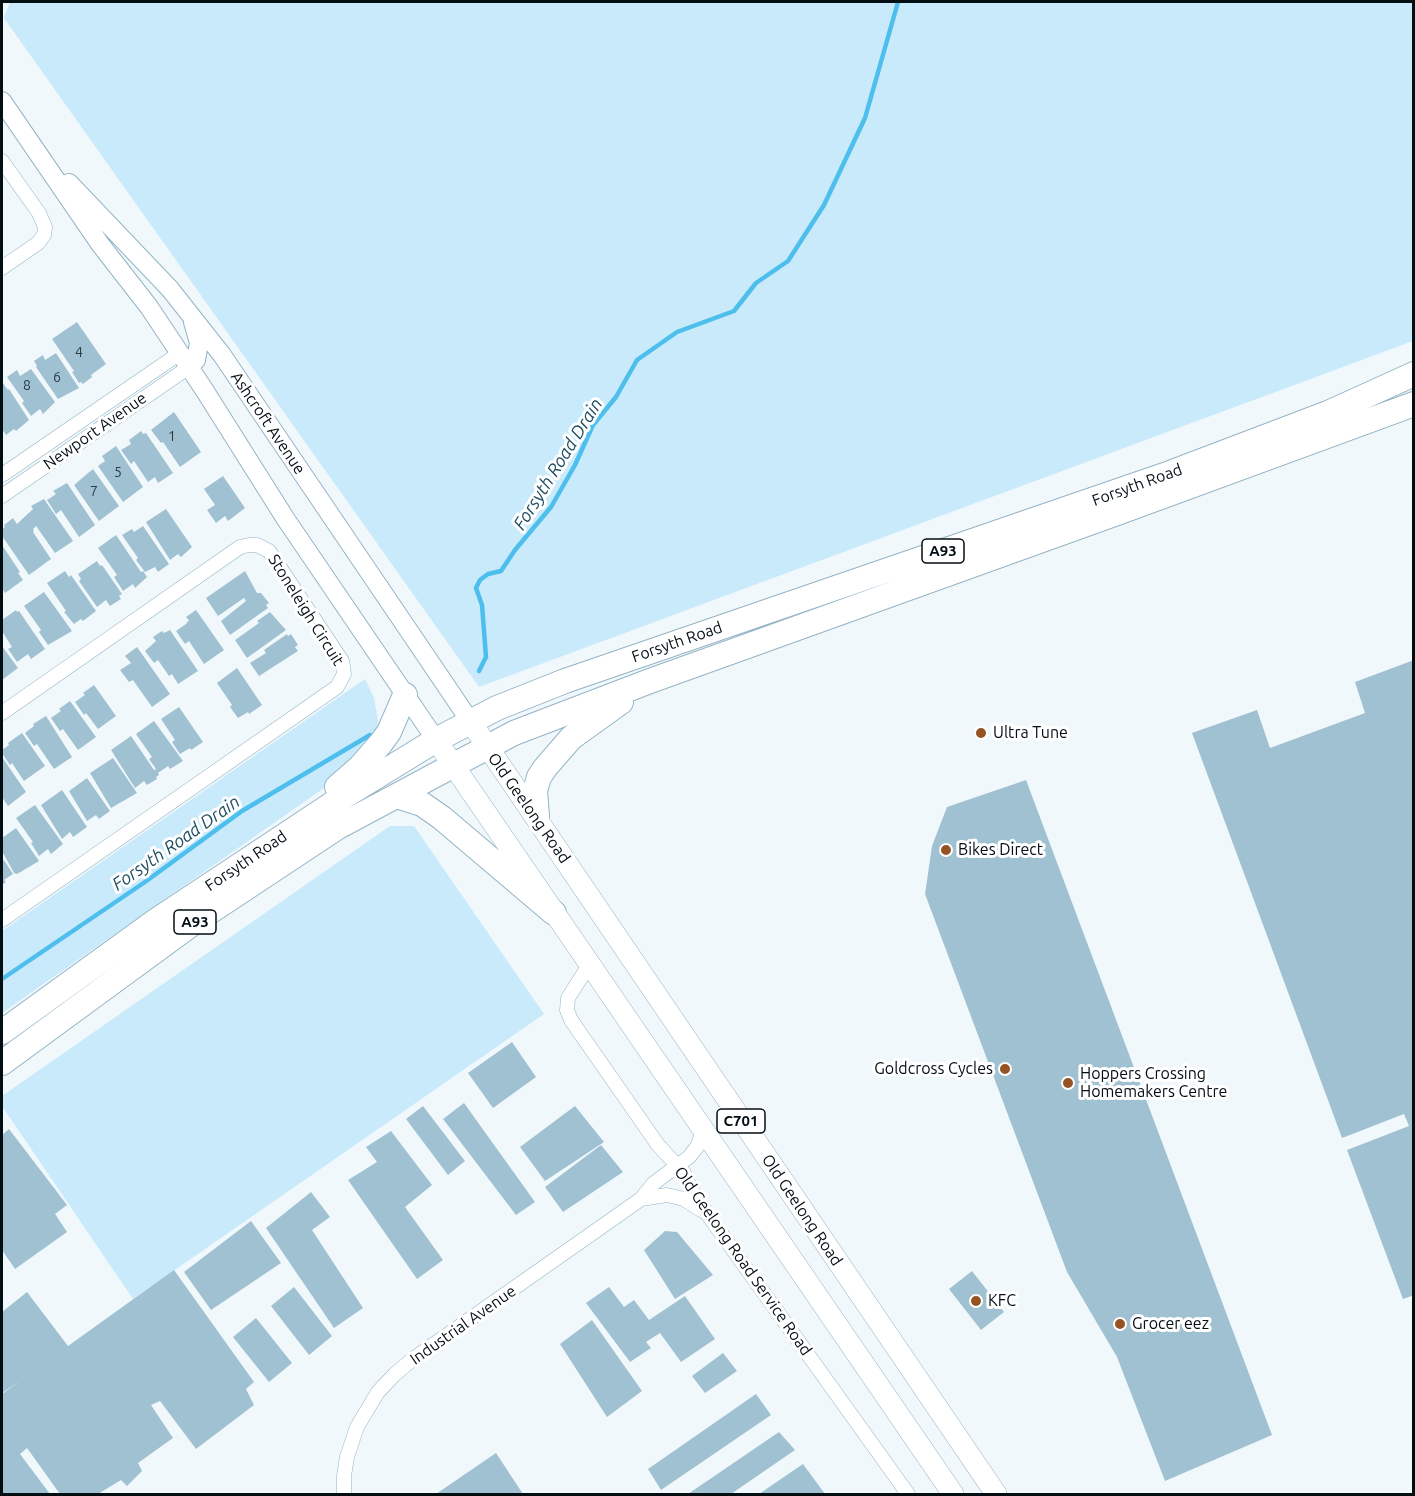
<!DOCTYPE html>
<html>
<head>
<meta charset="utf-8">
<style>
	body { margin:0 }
	#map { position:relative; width:1415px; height:1496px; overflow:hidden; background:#f1f8fc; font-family:Ubuntu,sans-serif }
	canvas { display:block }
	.frame { position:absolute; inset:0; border:3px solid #030e13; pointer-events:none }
</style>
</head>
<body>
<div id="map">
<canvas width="1415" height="1496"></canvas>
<div class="frame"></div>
</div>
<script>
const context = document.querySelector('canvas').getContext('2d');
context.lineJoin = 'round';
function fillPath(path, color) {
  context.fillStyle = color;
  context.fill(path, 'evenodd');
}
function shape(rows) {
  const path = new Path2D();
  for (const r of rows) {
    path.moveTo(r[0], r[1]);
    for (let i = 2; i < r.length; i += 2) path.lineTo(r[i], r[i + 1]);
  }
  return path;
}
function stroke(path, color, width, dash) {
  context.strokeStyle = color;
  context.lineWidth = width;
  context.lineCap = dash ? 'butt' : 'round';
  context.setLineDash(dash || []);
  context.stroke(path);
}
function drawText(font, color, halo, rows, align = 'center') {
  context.font = font + ' Ubuntu,sans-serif';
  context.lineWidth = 6;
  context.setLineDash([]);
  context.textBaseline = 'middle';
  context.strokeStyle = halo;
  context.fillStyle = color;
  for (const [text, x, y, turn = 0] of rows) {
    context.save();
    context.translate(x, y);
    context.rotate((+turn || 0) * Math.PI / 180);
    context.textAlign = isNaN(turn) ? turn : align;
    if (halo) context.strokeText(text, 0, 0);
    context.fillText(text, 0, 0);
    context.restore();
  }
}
const green = shape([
	[10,2,1413,2,1413,341,479,687,4,18],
	[365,679,374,698,378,721,376,735,357,765,2,1013,2,931],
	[390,826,414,826,544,1014,133,1299,2,1106,2,1096]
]);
const stream = shape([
	[479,671,486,657,482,605,476,588,480,580,488,574,501,571,515,550,551,507,575,465,593,425,616,397,637,360,677,332,734,311,756,283,788,261,824,205,865,118,898,2],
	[2,979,145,882,242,811,370,735]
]);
const building = shape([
	[77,322,106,364,91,375,92,377,83,384,81,382,79,383,72,372,74,371,52,339],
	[56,353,79,388,58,399,36,367,37,366,34,361,43,355,45,360],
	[31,369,55,402,43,414,40,409,31,416,22,403,24,401,7,377,17,370,20,376],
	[2,382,8,390,9,389,29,420,16,431,14,429,6,435,2,429],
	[174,412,201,452,180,467,163,442,161,443,151,430],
	[141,431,143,434,146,433,173,473,158,483,155,477,148,482,134,461,131,464,121,450,131,444,129,440],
	[116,446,143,487,123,502,98,466,105,461,102,456],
	[93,469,119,506,99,521,74,485],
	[223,476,245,508,228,521,225,516,216,523,207,510,215,505,204,489],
	[67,483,95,525,79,537,61,510,56,514,47,500,56,494,53,491],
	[44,499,73,541,55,553,36,526,33,529,34,531,33,532,51,559,29,575,2,536,2,529,5,527,4,525,13,518,17,524,33,509,31,506],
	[166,509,192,547,181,557,178,554,170,560,146,522],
	[143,526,169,564,158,572,155,567,145,572,136,560,138,558,122,535,132,529,134,532],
	[116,535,141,572,143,571,147,577,135,588,133,584,123,591,114,577,117,575,98,548],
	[2,545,20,572,18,573,23,580,5,593,2,588],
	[97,561,100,566,102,565,122,594,119,596,121,599,110,606,106,600,97,607,79,581,81,579,78,574],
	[65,571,69,577,71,575,96,611,83,621,81,619,74,624,64,612,66,611,47,583],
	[245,571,257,593,261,593,269,603,266,605,268,608,230,635,221,621,246,601,244,598,218,616,206,598],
	[44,592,72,631,48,645,39,632,41,630,24,606],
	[16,610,17,612,19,611,45,649,31,659,28,654,17,662,8,649,12,647,2,631,2,620],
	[196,610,224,650,204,664,189,641,185,644,176,631,186,624,189,620,186,617],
	[270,612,286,630,247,658,235,640,259,623,257,621],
	[170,630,198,671,178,684,172,674,169,676,158,660,154,663,145,651,156,641,153,637,162,631,164,633],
	[287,634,288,636,291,634,298,645,295,647,298,651,259,676,250,663,266,653,264,650],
	[2,646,18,668,2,680],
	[137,647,170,694,152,707,133,680,129,682,120,670,131,663,125,656],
	[1414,660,1414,1295,1403,1299,1347,1150,1409,1126,1404,1114,1342,1138,1192,733,1257,710,1270,748,1365,713,1355,682],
	[237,668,262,705,249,714,248,712,238,718,230,707,232,705,217,683],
	[94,685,116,716,98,729,86,713,84,715,75,702,85,695,83,693],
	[70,701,96,737,78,750,63,729,60,731,51,718,61,711,59,709],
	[179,707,203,742,191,750,190,748,180,754,172,742,175,740,161,719],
	[46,716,72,757,54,769,37,744,34,746,25,733,34,726,33,724],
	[154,721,183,761,170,769,168,766,158,773,159,775,156,777,157,779,147,785,144,781,135,788,111,750,131,736,154,770,156,769,149,759,152,757,136,734],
	[22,733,45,766,24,781,12,763,10,765,2,753,2,750,9,745,8,743],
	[2,757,26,792,8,806,2,797],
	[113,758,137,793,111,808,90,773],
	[87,778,110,811,99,819,96,815,87,821,69,791],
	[1026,780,1272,1435,1165,1481,1117,1357,1067,1272,925,894,932,846,947,807],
	[62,790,87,827,73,837,70,832,62,839,41,805],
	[35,805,63,844,51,854,48,849,39,856,31,843,33,842,16,818],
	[16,828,39,861,17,874,14,873,2,851,2,838],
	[4,860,13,874,4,880,6,882,2,885,2,862],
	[512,1042,536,1077,493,1108,468,1073],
	[464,1103,535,1202,516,1215,443,1119],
	[423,1106,465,1161,448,1175,406,1119],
	[575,1106,604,1142,545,1181,520,1147],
	[9,1129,67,1205,55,1214,67,1232,15,1269,2,1250,2,1135],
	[391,1131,432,1185,405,1207,443,1260,417,1279,348,1180,377,1162,366,1147],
	[601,1145,623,1172,563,1212,545,1187],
	[311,1192,330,1217,312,1230,363,1308,334,1328,266,1228],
	[251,1221,281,1263,211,1310,184,1272],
	[665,1231,677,1232,713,1275,675,1299,644,1250],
	[174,1270,254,1382,246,1389,254,1405,196,1449,160,1401,151,1405,173,1438,138,1463,142,1471,127,1486,121,1480,98,1494,60,1494,27,1448,20,1454,50,1494,2,1494,2,1394,20,1381,2,1393,2,1312,27,1292,68,1346],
	[972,1271,1004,1312,981,1330,949,1289],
	[294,1287,332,1336,309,1355,271,1306],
	[609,1287,624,1307,634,1300,649,1320,685,1296,715,1339,681,1362,660,1333,646,1342,651,1348,630,1362,586,1303],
	[256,1318,292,1363,269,1382,233,1337],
	[592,1320,642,1391,607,1417,560,1344],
	[723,1353,737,1371,705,1393,692,1376],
	[756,1394,771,1415,661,1490,648,1469],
	[779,1432,795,1450,731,1494,688,1494],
	[496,1453,523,1494,436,1494],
	[803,1464,825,1494,759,1494]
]);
const street = shape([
	[2,161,39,213,45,227,44,235,38,243,2,268],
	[2,475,180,353],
	[2,496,189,367],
	[2,713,240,547,249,545,257,545,269,551,342,661,343,666,344,674,337,687,2,920],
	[589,965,568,998,567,1010,571,1020,658,1145,684,1173,691,1189,708,1215,908,1494],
	[641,1199,667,1195,684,1199,701,1210],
	[344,1494,344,1476,347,1457,357,1427,378,1392,395,1374,413,1359,641,1199,654,1183,689,1157,697,1147,703,1131]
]);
const secondary = shape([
	[2,101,100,244,149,307,205,391,285,518,436,740],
	[69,183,170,289,222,355,470,721],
	[189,367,196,360,199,343,193,322]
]);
const primary = shape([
	[470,721,996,1494],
	[436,740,953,1494]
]);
const highway = shape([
	[337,787,360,767,381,743,389,732,405,695],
	[397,796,422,804,442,818,554,913],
	[537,816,535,791,539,777,545,768,571,738,621,702],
	[2,1032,157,920,335,802,436,740,497,708,565,681,1170,473,1328,413,1414,374],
	[2,1063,193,923,338,827,514,733,650,681,1120,512,1414,404]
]);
const markers = [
	[981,733,6,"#955322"],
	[946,850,6,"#955322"],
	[1005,1069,6,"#955322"],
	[1068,1083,6,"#955322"],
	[976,1301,6,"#955322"],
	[1120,1324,6,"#955322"]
];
const numberNames = [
	["4",79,352],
	["6",57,377],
	["8",27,385],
	["1",172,436],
	["5",118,472],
	["7",94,491]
];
const shields = [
	[943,551,42],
	[195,922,42],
	[741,1121,48]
];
const shieldNames = [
	["A93",943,551],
	["A93",195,922],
	["C701",741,1121]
];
const streetNames = [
	["Ashcroft Avenue",268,423,56],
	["Newport Avenue",95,431,-35],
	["Forsyth Road",1137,485,-20],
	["Stoneleigh Circuit",306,610,58],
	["Forsyth Road",677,642,-19],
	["Old Geelong Road",529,808,55],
	["Forsyth Road",246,861,-34],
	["Old Geelong Road",802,1210,56],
	["Old Geelong Road Service Road",743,1261,55],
	["Industrial Avenue",463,1325,-35]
];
const poiNames = [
	["Ultra Tune",993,733],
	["Bikes Direct",958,850],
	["Goldcross Cycles",993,1069,"right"],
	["Hoppers Crossing",1080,1074],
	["Homemakers Centre",1080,1092],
	["KFC",988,1301],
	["Grocer eez",1132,1324]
];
const waterNames = [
	["Forsyth Road Drain",558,464,-58],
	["Forsyth Road Drain",176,843,-35]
];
fillPath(green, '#c8eafb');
stroke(stream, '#4ebfed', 4.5);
fillPath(building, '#a0c1d1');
stroke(street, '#93b4c5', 15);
stroke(secondary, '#93b4c5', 20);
stroke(primary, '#93b4c5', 22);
stroke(highway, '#93b4c5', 26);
stroke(street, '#fff', 14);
stroke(secondary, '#fff', 18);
stroke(primary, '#fff', 21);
stroke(highway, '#fff', 24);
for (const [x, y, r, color] of markers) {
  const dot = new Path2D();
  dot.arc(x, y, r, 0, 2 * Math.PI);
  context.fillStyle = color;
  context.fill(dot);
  stroke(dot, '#fff', 2);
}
drawText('14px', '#2a3b42', null, numberNames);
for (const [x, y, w] of shields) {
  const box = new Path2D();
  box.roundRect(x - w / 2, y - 12, w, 24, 4.5);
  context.fillStyle = '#fff';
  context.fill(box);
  stroke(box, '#030e13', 1.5);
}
drawText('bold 15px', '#030e13', null, shieldNames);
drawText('16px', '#030e13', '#fff', streetNames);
drawText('16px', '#030e13', '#fff', poiNames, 'left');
drawText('italic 18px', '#204e62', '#fff', waterNames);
</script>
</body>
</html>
